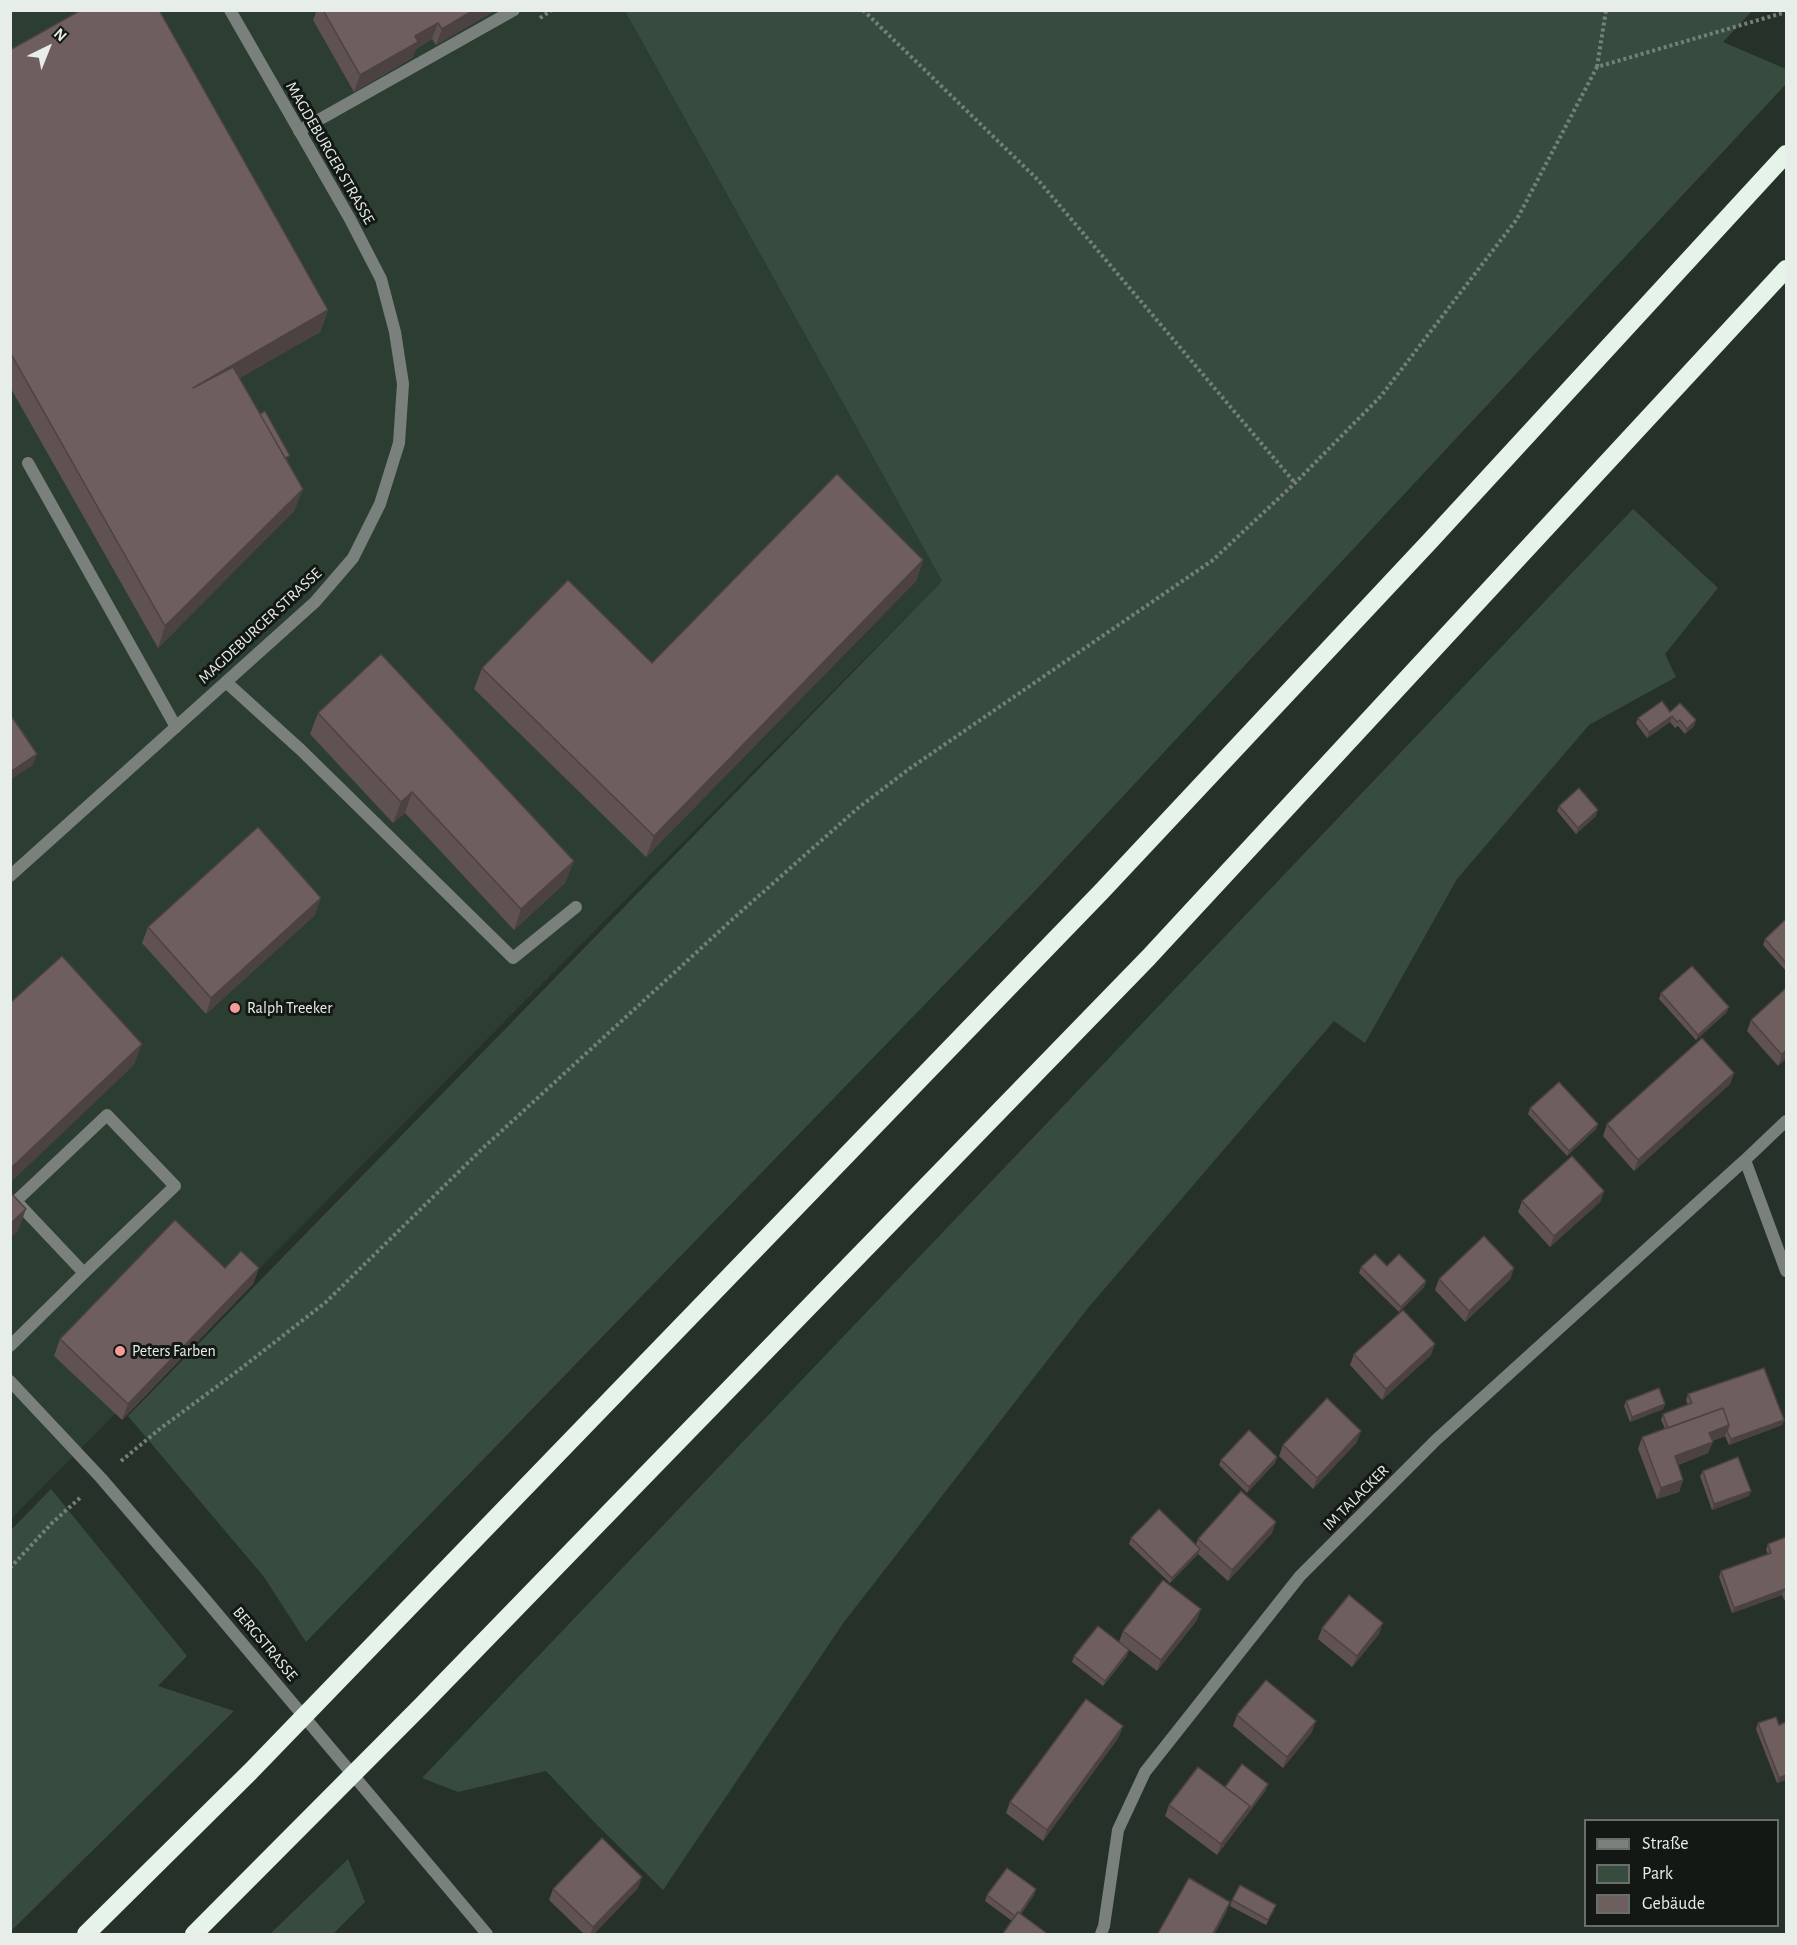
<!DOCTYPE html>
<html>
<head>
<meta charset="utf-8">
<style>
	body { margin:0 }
	#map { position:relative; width:1797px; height:1945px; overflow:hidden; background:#26312a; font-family:"Alegreya Sans",sans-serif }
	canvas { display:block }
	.frame { position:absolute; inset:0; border:12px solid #e7eee9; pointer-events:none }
	.legend { position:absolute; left:1584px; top:1819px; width:195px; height:108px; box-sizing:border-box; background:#131814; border:2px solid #686e69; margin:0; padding:8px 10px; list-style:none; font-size:18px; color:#e7eee9 }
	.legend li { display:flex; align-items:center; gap:12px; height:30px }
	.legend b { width:30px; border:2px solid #686e69 }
	.north { position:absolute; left:18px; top:18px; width:60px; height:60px; -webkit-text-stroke:4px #131814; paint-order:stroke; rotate:43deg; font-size:16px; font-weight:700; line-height:24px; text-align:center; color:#e7eee9 }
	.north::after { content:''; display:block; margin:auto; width:21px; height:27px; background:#e7eee9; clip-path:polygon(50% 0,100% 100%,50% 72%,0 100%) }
</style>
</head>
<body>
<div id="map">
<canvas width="1797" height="1945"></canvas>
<div class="frame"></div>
<ul class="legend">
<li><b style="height:8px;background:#7a807c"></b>Straße</li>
<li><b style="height:16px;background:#374c3e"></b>Park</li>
<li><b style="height:16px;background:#6e5f5e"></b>Gebäude</li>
</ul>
<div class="north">N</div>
</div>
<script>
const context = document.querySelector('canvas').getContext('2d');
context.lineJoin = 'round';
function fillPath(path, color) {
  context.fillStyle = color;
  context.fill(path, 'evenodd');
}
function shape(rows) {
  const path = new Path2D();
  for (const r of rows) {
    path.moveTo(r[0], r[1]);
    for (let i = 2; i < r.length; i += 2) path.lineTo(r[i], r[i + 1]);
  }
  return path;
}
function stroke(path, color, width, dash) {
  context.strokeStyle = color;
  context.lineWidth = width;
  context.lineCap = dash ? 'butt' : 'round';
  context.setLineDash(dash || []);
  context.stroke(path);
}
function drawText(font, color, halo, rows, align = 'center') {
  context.font = font + ' "Alegreya Sans",sans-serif';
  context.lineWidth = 6;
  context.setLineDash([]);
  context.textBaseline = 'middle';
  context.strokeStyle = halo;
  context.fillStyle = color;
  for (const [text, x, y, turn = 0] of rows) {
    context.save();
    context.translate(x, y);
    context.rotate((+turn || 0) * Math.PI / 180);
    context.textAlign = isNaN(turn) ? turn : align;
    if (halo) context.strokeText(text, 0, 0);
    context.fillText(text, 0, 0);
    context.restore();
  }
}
const built = shape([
	[11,11,625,11,942,581,11,1519]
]);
const green = shape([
	[625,11,1752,11,1723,42,1786,69,1786,84,1032,894,306,1642,264,1577,128,1416,942,581],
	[1633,509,1718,588,1665,654,1676,677,1589,725,1457,879,1365,1043,1334,1021,1088,1308,844,1622,663,1890,597,1825,546,1771,458,1792,422,1778],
	[51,1489,187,1656,158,1686,234,1711,11,1931,11,1530],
	[348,1859,365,1902,333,1934,270,1934]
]);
const path = shape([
	[863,10,1038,180,1295,483],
	[540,18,552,10],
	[1597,67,1606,10],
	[121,1461,161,1428,239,1370,326,1302,483,1148,735,917,858,808,909,769,1213,560,1295,483,1381,396,1517,219,1597,67,1786,12],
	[10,1568,52,1523,82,1496]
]);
const lane = shape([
	[299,131,514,10],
	[28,463,176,727],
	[226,682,301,750,513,958,576,907],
	[10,1346,84,1273,175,1186,107,1115,16,1201,84,1273]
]);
const street = shape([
	[10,876,315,602,353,558,380,504,399,443,403,384,395,332,381,279,350,219,230,10],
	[1786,1121,1745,1160,1786,1271],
	[10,1381,101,1478,199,1592,487,1934],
	[1101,1934,1104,1926,1118,1830,1145,1772,1300,1576,1436,1440,1745,1160]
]);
const highway = shape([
	[86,1934,250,1772,1101,892,1430,541,1786,154],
	[194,1934,421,1706,1148,958,1786,269]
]);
const wall = shape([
	[317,10,496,10,436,45,432,39,416,49,412,58,354,92,313,20],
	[10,50,328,310,320,332,239,378,288,461,295,510,158,648,10,387],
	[923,560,916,581,646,857,474,689,482,668,652,663],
	[1670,712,1696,720,1694,726,1685,734,1678,726,1675,728,1670,722,1647,738,1636,723,1638,718],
	[318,713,566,882,514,930,405,813,393,823,310,734],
	[1559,806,1596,816,1576,834,1557,811],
	[315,915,206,1014,142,943,148,927],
	[1786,919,1786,971,1763,945,1765,939],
	[1661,993,1727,1012,1696,1040,1659,999],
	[1751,1020,1786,1058,1778,1066,1747,1031],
	[1734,1073,1730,1084,1634,1171,1603,1136,1607,1124],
	[1530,1108,1598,1124,1596,1129,1567,1156,1528,1114],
	[1604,1191,1600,1202,1550,1247,1518,1212,1522,1201],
	[1387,1266,1426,1281,1424,1287,1399,1312,1359,1273,1361,1267],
	[225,1268,259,1268,253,1284,122,1420,54,1356,60,1339],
	[1514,1268,1510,1279,1465,1322,1435,1290,1439,1279],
	[1354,1354,1431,1355,1382,1400,1350,1365],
	[1688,1394,1784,1420,1782,1425,1729,1445,1725,1436,1712,1441,1708,1453,1678,1465,1683,1480,1679,1492,1657,1499,1638,1449,1642,1437,1665,1429,1661,1420,1663,1414,1688,1405,1686,1400],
	[1626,1401,1665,1404,1663,1409,1630,1422,1624,1406],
	[1357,1442,1313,1489,1279,1456,1283,1445],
	[1277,1457,1275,1463,1247,1493,1219,1465,1221,1460],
	[1703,1471,1749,1496,1712,1510,1700,1476],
	[1272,1533,1228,1581,1198,1554,1170,1583,1129,1544,1131,1538,1196,1544,1198,1539],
	[1786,1537,1786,1600,1785,1601,1782,1595,1732,1613,1719,1577,1721,1571,1768,1554,1766,1550,1768,1544],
	[1197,1620,1157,1671,1119,1642,1123,1631],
	[1322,1628,1379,1634,1352,1667,1318,1639],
	[1074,1656,1127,1656,1103,1686,1072,1662],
	[1237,1715,1312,1732,1283,1768,1233,1726],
	[1786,1722,1786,1780,1777,1783,1756,1729,1758,1723,1779,1725],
	[1119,1737,1043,1841,1006,1813,1010,1802],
	[1225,1787,1266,1790,1217,1855,1165,1816,1169,1805],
	[638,1888,593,1935,585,1935,549,1900,553,1889],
	[1036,1889,1034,1895,1021,1914,1012,1921,985,1901,987,1895],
	[1232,1900,1274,1910,1266,1925,1230,1906]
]);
const shadedWall = shape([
	[474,10,496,10,436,45,442,29],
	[438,23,432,39,416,49,412,58,354,92,360,75,415,36],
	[328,310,320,332,185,410,193,388],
	[303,489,295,510,158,648,165,626],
	[923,560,916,581,646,857,654,836],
	[1672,716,1670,722,1647,738,1649,732],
	[1696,720,1694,726,1685,734,1687,729],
	[37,754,33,765,10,780,10,772],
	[412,792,405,813,393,823,401,802],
	[1598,810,1596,816,1576,834,1578,828],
	[574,861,566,882,514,930,521,909],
	[321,898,315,915,206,1014,211,998],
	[1729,1007,1727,1012,1696,1040,1698,1035],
	[142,1044,134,1065,10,1183,10,1169],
	[1786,1050,1786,1058,1778,1066,1782,1055],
	[1734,1073,1730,1084,1634,1171,1638,1160],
	[1598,1124,1596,1129,1567,1156,1569,1151],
	[1604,1191,1600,1202,1550,1247,1554,1236],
	[26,1209,18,1231,10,1238,10,1224],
	[259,1268,253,1284,122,1420,128,1404],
	[1514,1268,1510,1279,1465,1322,1469,1311],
	[1426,1281,1424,1287,1399,1312,1401,1307],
	[1435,1344,1431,1355,1382,1400,1386,1389],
	[1665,1404,1663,1409,1630,1422,1632,1417],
	[1784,1420,1782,1425,1729,1445,1731,1439],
	[1729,1425,1725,1436,1705,1444,1709,1433],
	[1361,1431,1357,1442,1313,1489,1317,1478],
	[1713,1442,1708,1453,1671,1467,1675,1456],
	[1277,1457,1275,1463,1247,1493,1249,1487],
	[1683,1480,1679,1492,1657,1499,1661,1488],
	[1751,1491,1749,1496,1712,1510,1714,1504],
	[1276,1522,1272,1533,1228,1581,1232,1570],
	[1200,1549,1198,1554,1170,1583,1172,1578],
	[1785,1589,1782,1595,1732,1613,1734,1608],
	[1201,1609,1197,1620,1157,1671,1161,1660],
	[1383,1623,1379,1634,1352,1667,1357,1656],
	[1129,1650,1127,1656,1103,1686,1105,1681],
	[1316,1721,1312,1732,1283,1768,1287,1757],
	[1123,1726,1119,1737,1043,1841,1047,1830],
	[1786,1775,1786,1780,1777,1783,1779,1778],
	[1268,1784,1266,1790,1217,1855,1221,1844,1250,1806],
	[642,1877,638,1888,593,1935,590,1935,593,1927],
	[1036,1889,1034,1895,1014,1923,1016,1917],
	[1230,1902,1226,1913,1214,1935,1212,1935]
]);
const building = shape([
	[81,10,159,10,328,310,193,388,233,367,303,489,165,626,10,352,10,50,81,10],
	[323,10,474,10,442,29,438,23,415,36,418,42,360,75,323,10],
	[265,411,290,456,285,458,260,414,265,411],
	[837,474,923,560,654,836,482,668,568,580,652,663,837,474],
	[381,654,574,861,521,909,412,792,401,802,318,713,381,654],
	[1662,701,1670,712,1680,703,1696,720,1687,729,1680,720,1677,722,1672,716,1649,732,1638,718,1662,701],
	[10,714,37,754,10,772,10,714],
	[1579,788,1598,810,1578,828,1559,806,1579,788],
	[258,827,321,898,211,998,148,927,258,827],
	[1786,919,1786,963,1765,939,1786,919],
	[62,956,142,1044,10,1169,10,1003,62,956],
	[1692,966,1729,1007,1698,1035,1661,993,1692,966],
	[1786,988,1786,1050,1782,1055,1751,1020,1786,988],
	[1702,1038,1734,1073,1638,1160,1607,1124,1702,1038],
	[1559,1082,1598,1124,1569,1151,1530,1108,1559,1082],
	[1572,1156,1604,1191,1554,1236,1522,1201,1572,1156],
	[10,1192,26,1209,10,1224,10,1192],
	[175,1220,225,1268,241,1251,259,1268,128,1404,60,1339,175,1220],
	[1484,1236,1514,1268,1469,1311,1439,1279,1484,1236],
	[1375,1254,1387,1266,1399,1254,1426,1281,1401,1307,1361,1267,1375,1254],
	[1403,1310,1435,1344,1386,1389,1354,1354,1403,1310],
	[1764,1368,1784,1420,1731,1439,1727,1431,1729,1425,1723,1408,1668,1428,1663,1414,1692,1403,1688,1394,1764,1368],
	[1659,1388,1665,1404,1632,1417,1626,1401,1659,1388],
	[1327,1398,1361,1431,1317,1478,1283,1445,1327,1398],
	[1723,1408,1729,1425,1709,1433,1713,1442,1675,1456,1683,1480,1661,1488,1642,1437,1723,1408],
	[1249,1430,1277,1457,1249,1487,1221,1460,1249,1430],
	[1738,1457,1751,1491,1714,1504,1703,1471,1738,1457],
	[1241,1491,1276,1522,1232,1570,1198,1539,1241,1491],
	[1159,1509,1200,1549,1172,1578,1131,1538,1159,1509],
	[1786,1537,1786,1594,1785,1589,1734,1608,1721,1571,1771,1553,1768,1544,1786,1537],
	[1163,1580,1201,1609,1161,1660,1123,1631,1163,1580],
	[1349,1595,1383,1623,1357,1656,1322,1628,1349,1595],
	[1098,1626,1129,1650,1105,1681,1074,1656,1098,1626],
	[1266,1680,1316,1721,1287,1757,1237,1715,1266,1680],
	[1086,1699,1123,1726,1047,1830,1010,1802,1086,1699],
	[1776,1717,1779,1725,1786,1722,1786,1775,1779,1778,1758,1723,1776,1717],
	[1242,1764,1268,1784,1248,1812,1250,1806,1225,1787,1242,1764],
	[1198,1767,1250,1806,1221,1844,1169,1805,1198,1767],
	[602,1838,642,1877,593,1927,553,1889,602,1838],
	[1007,1868,1036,1889,1020,1913,1018,1912,1015,1916,987,1895,1007,1868],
	[1189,1878,1230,1902,1212,1935,1157,1935,1189,1878],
	[1240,1885,1276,1905,1268,1920,1232,1900,1240,1885],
	[1018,1912,1049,1935,1002,1935,1018,1912]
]);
const markers = [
	[235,1008,6,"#f59b9b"],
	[120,1351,6,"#f59b9b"]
];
const streetNames = [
	["MAGDEBURGER STRASSE",330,153,60],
	["MAGDEBURGER STRASSE",260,626,-43],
	["IM TALACKER",1356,1498,-45],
	["BERGSTRASSE",265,1644,50]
];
const poiNames = [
	["Ralph Treeker",247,1008],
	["Peters Farben",132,1351]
];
fillPath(built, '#2c3d32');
fillPath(green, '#374c3e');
stroke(path, '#767f79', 4, [3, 3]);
stroke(lane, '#7a807c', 12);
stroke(street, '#7a807c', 12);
stroke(highway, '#e5f3e9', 18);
fillPath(wall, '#5f5251');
fillPath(shadedWall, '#4d4242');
fillPath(building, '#6e5f5e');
stroke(building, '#4d4242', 1.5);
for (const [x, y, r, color] of markers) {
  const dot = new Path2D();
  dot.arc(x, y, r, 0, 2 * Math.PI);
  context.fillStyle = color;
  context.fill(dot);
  stroke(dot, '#131814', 2);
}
drawText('16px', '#e7eee9', '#131814', streetNames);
drawText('16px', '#e7eee9', '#131814', poiNames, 'left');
</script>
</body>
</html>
